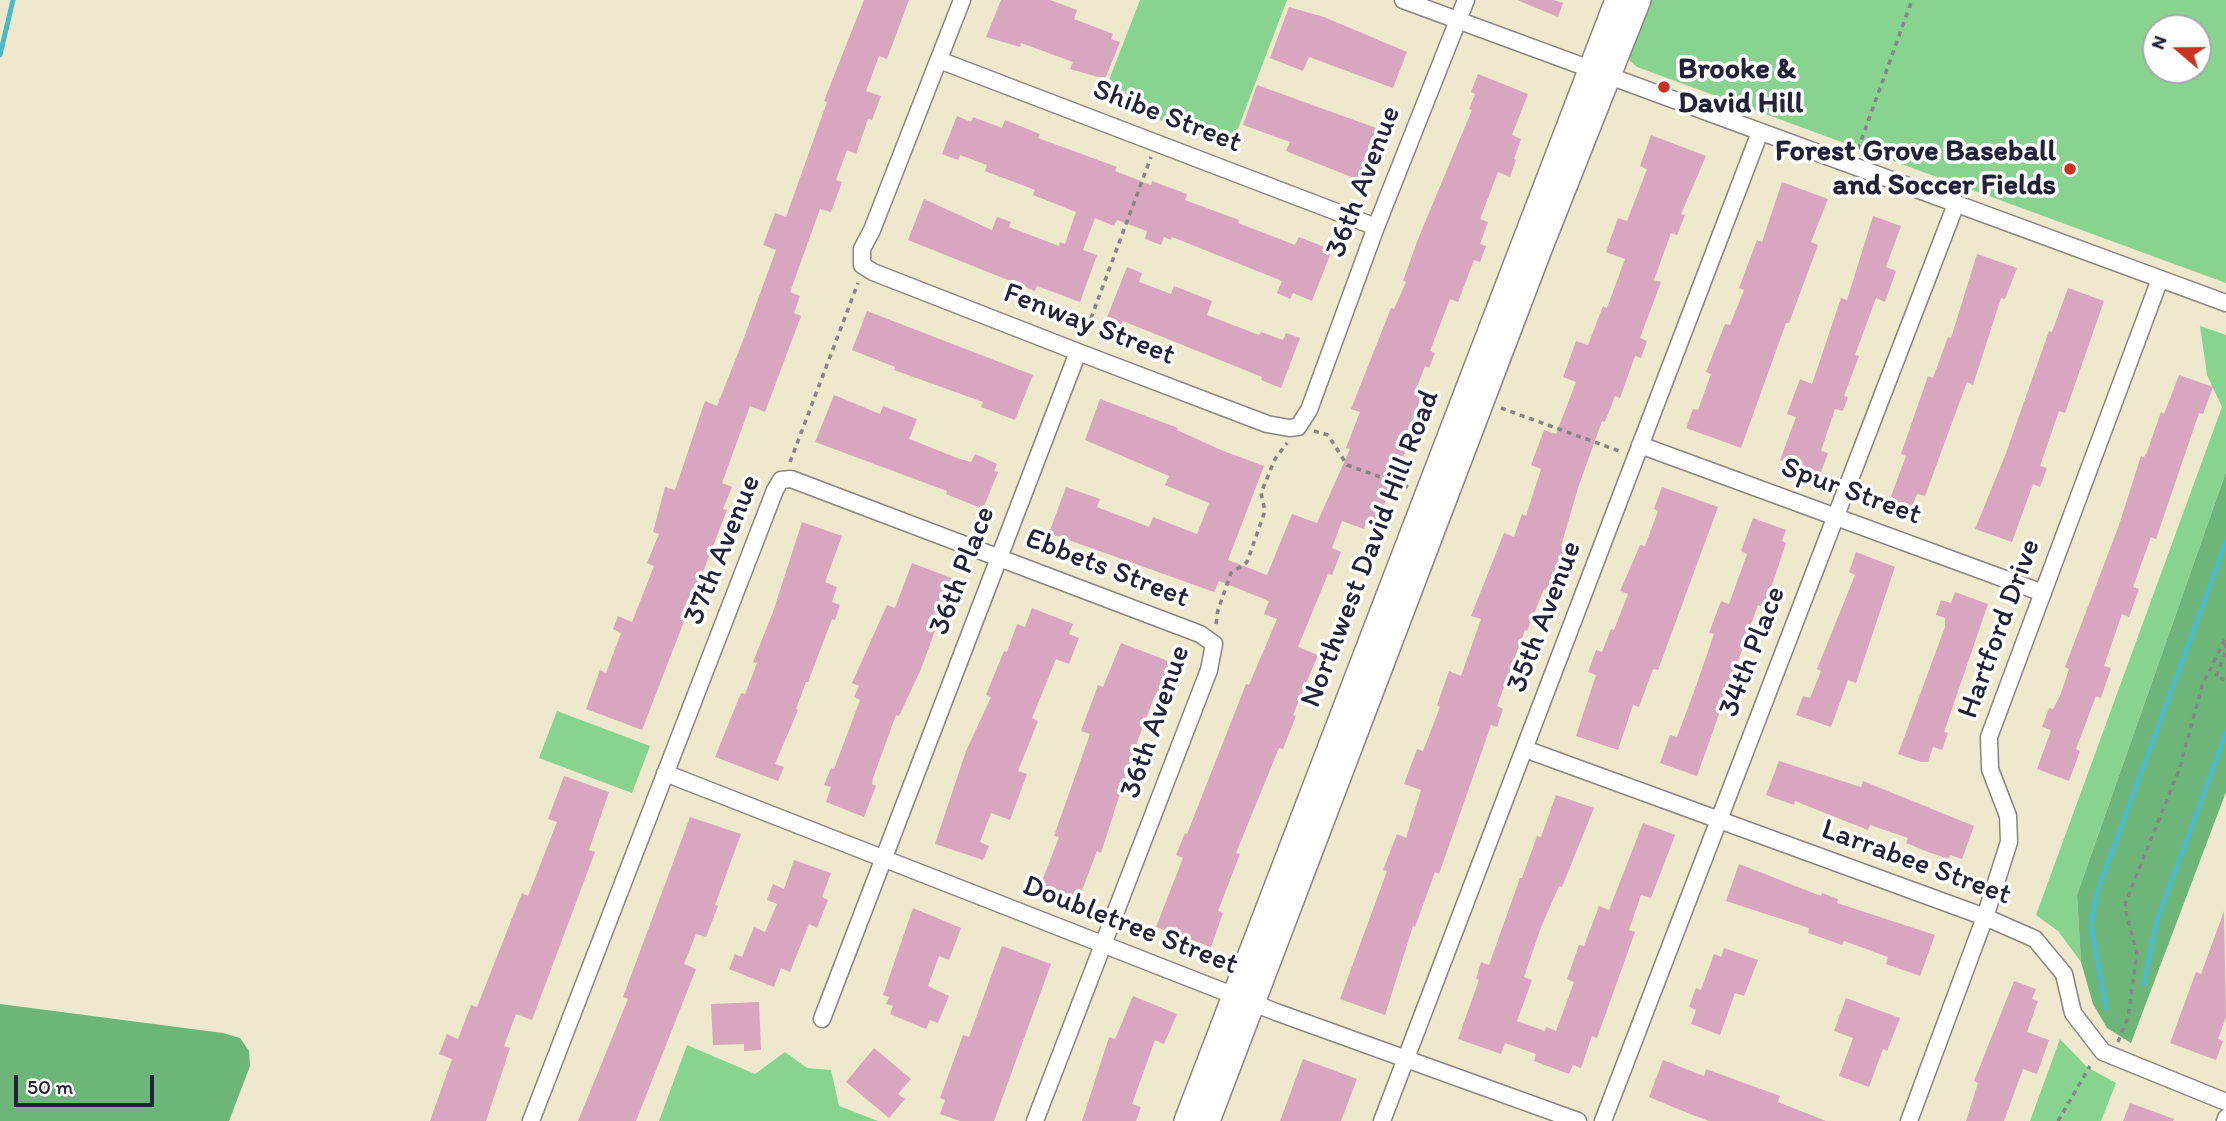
<!DOCTYPE html>
<html>
<head>
<meta charset="utf-8">
<style>
	body { margin:0 }
	#map { position:relative; width:2226px; height:1121px; overflow:hidden; background:#eee8cc; font-family:Itim,sans-serif }
	canvas { display:block }
	.north { position:absolute; left:2142px; top:14px; width:70px; height:70px; box-sizing:border-box; background:#fff; border:2px solid #a7a7b1; border-radius:50%; rotate:290deg; font-size:19px; font-weight:700; line-height:28px; text-align:center; color:#22223b }
	.north::after { content:''; display:block; margin:auto; width:24px; height:32px; background:#c8321e; clip-path:polygon(50% 0,100% 100%,50% 72%,0 100%) }
	.scale { position:absolute; left:14px; top:1075px; width:140px; height:32px; box-sizing:border-box; border:4px solid #22223b; border-top:0; padding-left:9px; font-size:21px; line-height:24px; white-space:nowrap; color:#22223b; -webkit-text-stroke:5px #fff; paint-order:stroke }
</style>
</head>
<body>
<div id="map">
<canvas width="2226" height="1121"></canvas>
<div class="north">N</div>
<div class="scale">50 m</div>
</div>
<script>
const context = document.querySelector('canvas').getContext('2d');
context.lineJoin = 'round';
function fillPath(path, color) {
  context.fillStyle = color;
  context.fill(path, 'evenodd');
}
function shape(rows) {
  const path = new Path2D();
  for (const r of rows) {
    path.moveTo(r[0], r[1]);
    for (let i = 2; i < r.length; i += 2) path.lineTo(r[i], r[i + 1]);
  }
  return path;
}
function stroke(path, color, width, dash) {
  context.strokeStyle = color;
  context.lineWidth = width;
  context.lineCap = dash ? 'butt' : 'round';
  context.setLineDash(dash || []);
  context.stroke(path);
}
function drawText(font, color, halo, rows, align = 'center') {
  context.font = font + ' Itim,sans-serif';
  context.lineWidth = 7;
  context.setLineDash([]);
  context.textBaseline = 'middle';
  context.strokeStyle = halo;
  context.fillStyle = color;
  for (const [text, x, y, turn = 0] of rows) {
    context.save();
    context.translate(x, y);
    context.rotate((+turn || 0) * Math.PI / 180);
    context.textAlign = isNaN(turn) ? turn : align;
    if (halo) context.strokeText(text, 0, 0);
    context.fillText(text, 0, 0);
    context.restore();
  }
}
const green = shape([
	[1140,0,1287,0,1231,147,1102,98],
	[1648,0,2226,0,2226,283,1637,67,1630,61,1629,50],
	[2156,28,2198,28,2198,70,2156,70],
	[2200,326,2226,335,2226,472,2077,895,2081,962,2058,931,2036,915,2222,407,2207,375],
	[557,711,650,746,632,793,539,758],
	[2060,1039,2087,1067,2116,1083,2101,1121,2030,1121],
	[687,1045,755,1074,785,1052,807,1068,831,1070,839,1106,878,1121,659,1121]
]);
const forest = shape([
	[2226,472,2226,792,2131,1043,2107,1028,2093,1004,2081,962,2077,895],
	[0,1004,223,1033,240,1038,249,1051,250,1066,229,1121,0,1121]
]);
const stream = shape([
	[0,55,13,0],
	[2144,984,2156,923,2226,733],
	[2106,1008,2091,926,2096,895,2226,542]
]);
const building = shape([
	[864,0,909,0,887,59,879,56,866,91,881,96,872,120,868,119,856,154,847,150,836,180,842,182,831,212,820,209,790,292,800,296,794,313,801,316,765,412,750,406,722,483,732,487,723,509,727,510,642,730,586,709,600,670,606,673,621,633,613,629,618,616,632,622,654,566,647,563,659,534,653,532,665,487,675,490,705,401,717,406,742,343,776,250,763,245,775,213,786,217,827,102,824,101],
	[1001,0,1050,0,1077,10,1074,19,1113,34,1111,39,1120,42,1105,79,1070,69,1073,62,1021,43,1020,47,986,37],
	[1517,0,1554,0,1563,3,1558,17],
	[1289,7,1324,17,1407,52,1393,88,1309,57,1303,71,1270,58],
	[1478,74,1528,94,1512,135,1521,139,1514,159,1516,160,1510,177,1498,172,1480,219,1488,222,1480,244,1486,246,1480,262,1474,260,1458,302,1450,299,1430,351,1435,353,1429,368,1425,366,1414,395,1421,398,1405,440,1409,441,1402,460,1405,461,1399,477,1394,475,1377,527,1366,523,1364,529,1342,521,1332,548,1341,552,1332,575,1328,574,1298,647,1318,655,1293,715,1296,716,1283,749,1279,748,1236,853,1240,854,1218,911,1223,913,1211,947,1156,927,1183,858,1176,855,1185,833,1187,834,1246,684,1249,685,1277,619,1264,614,1269,601,1219,581,1214,592,1049,533,1066,487,1100,499,1097,507,1149,527,1153,517,1197,534,1209,503,1165,485,1169,476,1085,440,1100,399,1178,428,1177,430,1221,450,1264,466,1228,560,1267,575,1292,514,1317,523,1350,449,1346,448,1360,412,1351,409,1391,308,1394,309,1406,282,1403,281,1418,239,1472,110,1469,109,1475,94,1471,92],
	[1257,85,1379,129,1359,180,1286,151,1290,142,1243,125],
	[957,116,971,122,973,117,1002,128,1005,120,1040,134,1038,138,1117,167,1115,171,1151,185,1152,181,1187,194,1185,200,1239,220,1238,223,1295,245,1299,237,1332,250,1312,301,1293,293,1290,299,1277,293,1282,281,1172,237,1171,240,1164,237,1161,245,1145,239,1147,231,1117,220,1114,226,1095,218,1083,250,1097,255,1080,302,1037,286,1035,291,908,240,924,199,992,230,997,217,1011,222,1009,227,1059,246,1060,242,1065,244,1076,212,1033,195,1035,190,985,171,987,165,960,155,958,160,942,154],
	[1651,135,1706,156,1681,214,1685,215,1677,235,1671,233,1654,280,1661,282,1640,338,1647,341,1641,358,1635,356,1620,398,1615,396,1605,422,1602,421,1578,488,1561,546,1565,547,1548,591,1544,589,1527,631,1525,630,1497,706,1503,709,1497,727,1491,725,1439,874,1435,872,1415,927,1413,926,1385,1015,1340,999,1387,871,1383,870,1397,834,1406,838,1421,790,1404,784,1417,749,1423,751,1440,707,1437,705,1449,671,1461,676,1481,619,1471,616,1504,533,1514,537,1522,514,1526,516,1541,469,1531,465,1544,430,1556,434,1576,382,1563,377,1576,341,1588,345,1603,306,1607,308,1625,259,1606,252,1618,218,1627,221,1647,169,1640,166],
	[1782,182,1828,199,1811,242,1818,245,1789,323,1786,323,1741,448,1686,428,1693,409,1698,410,1711,374,1706,372,1725,324,1730,325,1744,290,1739,288,1757,240,1762,242],
	[1873,216,1901,226,1886,267,1896,271,1885,302,1876,298,1855,355,1859,356,1844,396,1848,397,1843,411,1835,409,1821,451,1828,453,1820,475,1780,460,1796,417,1787,414,1800,379,1812,384,1841,298,1847,300],
	[1977,254,2017,268,2005,299,2001,298,1973,385,1967,382,1925,496,1917,494,1912,507,1890,499,1906,456,1901,454,1928,376,1933,378,1948,337,1951,338],
	[1127,267,1142,273,1139,282,1171,294,1174,286,1212,301,1207,315,1259,335,1261,332,1283,340,1286,333,1300,338,1281,388,1261,380,1262,377,1123,321,1121,326,1106,320],
	[2068,288,2104,301,2065,413,2059,411,2040,466,2047,468,2040,487,2033,484,2012,542,1975,529,2006,453,2049,331,2052,332],
	[867,311,1033,375,1015,420,981,407,983,402,894,370,895,367,852,350],
	[2179,375,2213,387,2203,414,2199,413,2156,539,2151,537,2133,587,2139,589,2129,617,2122,614,2104,666,2111,668,2101,698,2096,696,2076,749,2080,751,2069,781,2037,769,2051,730,2042,727,2049,708,2053,709,2060,696,2069,669,2065,667,2119,525,2141,456,2144,457,2147,452,2161,412,2164,414],
	[834,395,880,414,883,406,917,419,909,439,960,459,971,462,975,454,997,464,994,471,998,472,983,509,946,494,947,491,815,442],
	[1662,487,1718,507,1658,670,1653,669,1639,707,1633,705,1618,750,1576,736,1596,675,1588,672,1596,650,1602,652,1611,629,1614,630,1628,594,1620,591,1640,545,1645,546,1658,511,1654,509],
	[1753,518,1786,530,1782,541,1786,543,1771,588,1775,589,1768,609,1758,605,1697,776,1660,763,1670,735,1677,737,1695,689,1714,634,1709,633,1721,601,1729,604,1747,554,1741,551],
	[802,522,842,536,825,582,837,587,832,602,840,605,835,620,832,619,808,682,806,682,796,709,798,710,775,764,784,767,778,781,715,757,741,693,745,694,757,663,753,662,773,612],
	[1856,552,1895,567,1856,683,1848,680,1831,727,1796,715,1803,696,1810,698,1821,671,1817,669,1855,575,1849,572],
	[912,563,954,579,921,669,899,716,896,715,873,778,872,784,876,786,864,817,826,802,831,787,824,785,831,768,834,769,860,700,854,697,859,686,852,683,887,605,895,608],
	[1955,592,1988,604,1944,732,1948,733,1942,750,1933,747,1928,762,1921,762,1898,754,1945,627,1945,618,1936,615,1941,600,1951,603],
	[1032,608,1073,624,1069,634,1079,638,1069,664,1056,659,1032,718,1038,721,1018,771,1027,774,1010,820,991,813,980,842,989,846,983,860,935,844,966,751,991,697,986,695,1004,651,1007,652,1017,624,1025,627],
	[1121,643,1171,662,1158,696,1155,695,1133,753,1101,853,1097,851,1079,898,1041,884,1059,837,1054,836,1090,734,1081,731,1098,685,1103,687],
	[1779,761,1861,787,1863,781,1974,826,1962,859,1950,855,1949,859,1928,852,1906,843,1908,838,1870,825,1868,830,1795,801,1794,805,1766,795],
	[564,776,609,792,589,850,595,852,532,1020,516,1014,504,1046,510,1048,486,1121,430,1121,452,1059,439,1054,447,1034,458,1039,471,1005,477,1007,522,893,528,896,557,822,548,819],
	[1556,795,1594,808,1562,887,1559,886,1541,927,1524,977,1532,980,1517,1021,1545,1031,1546,1027,1556,1031,1574,982,1567,979,1579,945,1584,946,1599,906,1609,910,1643,823,1675,835,1651,898,1641,895,1629,930,1635,932,1597,1038,1592,1036,1581,1068,1573,1065,1569,1074,1534,1061,1536,1054,1505,1043,1501,1054,1458,1039,1479,980,1476,979,1481,962,1489,965,1520,878,1522,878,1537,836,1541,837],
	[690,817,741,834,715,905,718,906,706,937,696,934,684,964,696,969,636,1121,578,1121,628,999,623,997],
	[794,860,831,873,822,897,828,900,817,928,809,924,790,972,781,968,774,987,729,969,735,954,742,957,754,927,765,932,777,904,767,900,773,884,784,889],
	[1739,864,1821,896,1822,893,1838,899,1837,903,1935,935,1920,976,1886,964,1888,957,1844,941,1842,945,1808,933,1809,928,1726,901],
	[913,908,961,928,949,960,939,956,928,986,949,996,938,1023,930,1020,926,1029,890,1014,893,1006,886,1004,889,997,883,995],
	[2224,911,2226,1017,2218,1039,2223,1041,2216,1060,2170,1043,2196,972,2201,974],
	[1002,946,1051,964,994,1121,960,1121,940,1114,945,1100,940,1098,963,1035,969,1037],
	[1724,948,1758,960,1744,996,1735,993,1720,1035,1691,1024,1696,1010,1689,1007,1696,988,1701,990,1714,954,1721,957],
	[2014,981,2036,989,2032,999,2038,1001,2027,1032,2049,1040,2037,1074,2023,1069,2004,1121,1966,1121,1978,1083,1974,1081],
	[1133,996,1177,1014,1164,1044,1155,1040,1132,1104,1141,1107,1136,1121,1082,1121,1109,1037,1115,1039],
	[1846,998,1900,1018,1887,1051,1883,1049,1869,1087,1839,1076,1853,1038,1834,1031],
	[759,1002,761,1050,744,1051,744,1044,713,1045,711,1004],
	[874,1048,911,1079,898,1094,905,1099,889,1118,846,1082],
	[1303,1059,1357,1079,1341,1121,1280,1121],
	[1663,1060,1704,1076,1706,1069,1780,1096,1778,1102,1826,1121,1709,1121,1690,1114,1649,1097],
	[2130,1103,2174,1119,2173,1121,2123,1121]
]);
const path = shape([
	[1858,149,1912,0],
	[1084,337,1151,157],
	[1501,408,1622,452],
	[1314,431,1328,435,1347,465,1408,487],
	[790,462,858,283],
	[1216,624,1218,610,1231,573,1247,562,1265,511,1261,493,1275,459,1287,443],
	[2225,643,2226,650,2216,677,2226,680],
	[2118,1042,2128,1017,2137,953,2125,909,2126,901,2179,770,2202,686,2226,637],
	[2058,1121,2090,1066]
]);
const street = shape([
	[962,0,872,230,862,249,862,265,873,272,1078,352,1267,424,1289,428,1298,427,1309,410,1376,227,1466,0],
	[1403,0,2226,303],
	[939,60,1376,227],
	[1640,445,2043,593],
	[1525,749,1985,917,2035,939,2064,974,2073,1013,2103,1052,2226,1102],
	[665,773,1276,1012,1578,1121],
	[822,1019,1078,352],
	[531,1121,775,490,781,480,791,479,1200,634,1214,644,1209,670,1035,1121],
	[1382,1121,1760,132],
	[1603,1121,1956,204],
	[1909,1121,1985,917,2009,842,2008,816,1990,769,1989,737,2160,279],
	[2225,1121,2226,1118]
]);
const secondary = shape([
	[1186,1121,1617,0],
	[1208,1121,1539,252,1639,0]
]);
const markers = [
	[1664,87,7,"#c8321e"],
	[2070,169,7,"#c8321e"]
];
const poiNames = [
	["Brooke &",1678,70],
	["David Hill",1678,104],
	["Forest Grove Baseball",2056,152,"right"],
	["and Soccer Fields",2056,186,"right"]
];
const streetNames = [
	["Shibe Street",1167,117,21],
	["36th Avenue",1364,182,-69],
	["Fenway Street",1089,325,21],
	["Spur Street",1851,492,20],
	["Northwest David Hill Road",1371,549,-69],
	["37th Avenue",723,550,-68],
	["Ebbets Street",1107,569,21],
	["36th Place",963,571,-69],
	["35th Avenue",1545,617,-69],
	["Hartford Drive",2000,629,-70],
	["34th Place",1753,652,-69],
	["36th Avenue",1156,722,-71],
	["Larrabee Street",1916,863,20],
	["Doubletree Street",1130,926,21]
];
fillPath(green, '#88d390');
fillPath(forest, '#6eb57a');
stroke(stream, '#4cb9c7', 5);
fillPath(building, '#d9a6bf');
stroke(street, '#888584', 19);
stroke(secondary, '#888584', 26);
stroke(path, '#888584', 3.5, [5, 5]);
stroke(street, '#fff', 16);
stroke(secondary, '#fff', 23);
for (const [x, y, r, color] of markers) {
  const dot = new Path2D();
  dot.arc(x, y, r, 0, 2 * Math.PI);
  context.fillStyle = color;
  context.fill(dot);
  stroke(dot, '#fff', 2.5);
}
drawText('bold 30px', '#22223b', '#fff', poiNames, 'left');
drawText('30px', '#22223b', '#fff', streetNames);
</script>
</body>
</html>
